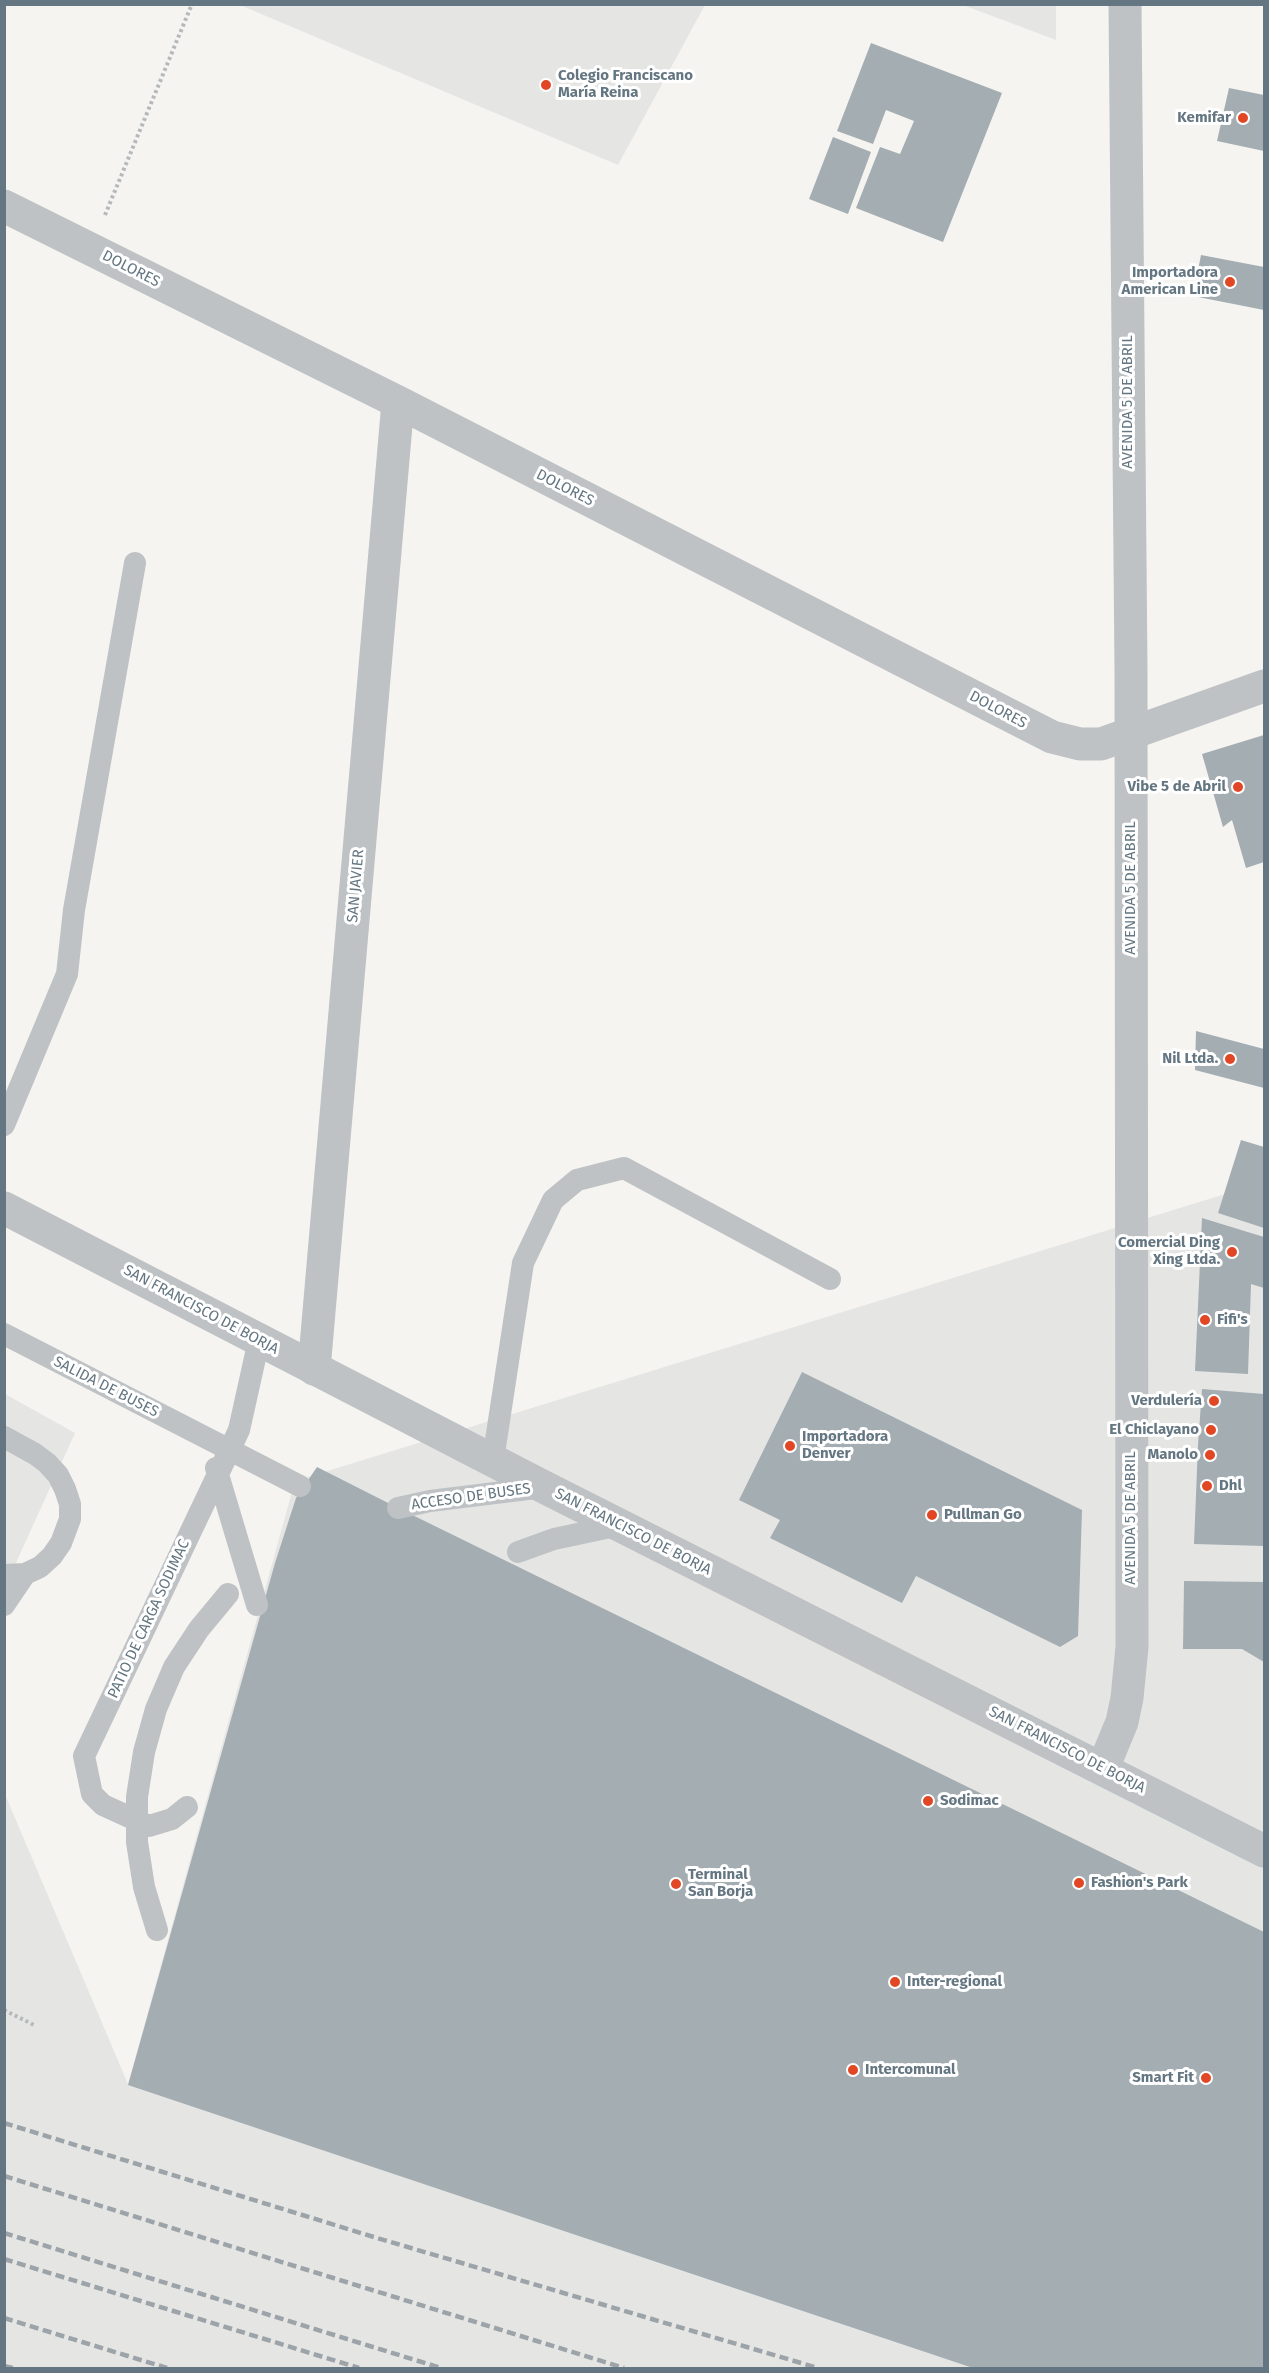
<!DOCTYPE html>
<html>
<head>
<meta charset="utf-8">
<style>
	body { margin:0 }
	#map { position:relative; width:1269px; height:2373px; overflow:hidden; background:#f5f4f0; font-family:"Fira Sans",sans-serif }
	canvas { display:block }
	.frame { position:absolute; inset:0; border:6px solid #647681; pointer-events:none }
</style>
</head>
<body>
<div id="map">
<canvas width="1269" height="2373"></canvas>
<div class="frame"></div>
</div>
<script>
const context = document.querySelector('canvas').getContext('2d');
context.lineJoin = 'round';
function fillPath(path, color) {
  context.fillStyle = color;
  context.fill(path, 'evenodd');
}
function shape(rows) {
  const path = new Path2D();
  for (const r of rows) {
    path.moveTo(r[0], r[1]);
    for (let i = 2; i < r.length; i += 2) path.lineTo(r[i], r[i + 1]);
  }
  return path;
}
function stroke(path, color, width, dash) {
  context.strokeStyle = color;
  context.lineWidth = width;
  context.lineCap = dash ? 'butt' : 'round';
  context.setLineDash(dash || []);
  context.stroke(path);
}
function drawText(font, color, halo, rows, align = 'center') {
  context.font = font + ' "Fira Sans",sans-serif';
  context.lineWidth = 6;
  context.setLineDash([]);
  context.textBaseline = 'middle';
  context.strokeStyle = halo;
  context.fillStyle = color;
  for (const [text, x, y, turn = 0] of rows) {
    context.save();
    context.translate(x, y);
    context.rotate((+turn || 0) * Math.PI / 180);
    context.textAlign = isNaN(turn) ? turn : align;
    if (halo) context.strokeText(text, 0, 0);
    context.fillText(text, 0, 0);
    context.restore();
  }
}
const built = shape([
	[240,5,705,4,705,5,618,165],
	[963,5,1056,5,1056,40],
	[1264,1182,1264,2368,5,2368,4,1792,128,2084,295,1481],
	[5,1394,75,1433,5,1587]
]);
const building = shape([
	[871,43,1002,93,943,242,856,208,880,147,900,154,914,121,886,110,873,144,837,131],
	[1229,88,1264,95,1264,151,1217,141],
	[833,137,871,152,848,214,809,199],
	[1201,255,1264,267,1264,310,1193,296],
	[1264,735,1264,862,1246,868,1232,820,1223,827,1202,754],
	[1196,1031,1264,1049,1264,1088,1195,1070],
	[1241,1140,1264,1147,1264,1228,1218,1213],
	[1202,1218,1264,1237,1264,1288,1251,1284,1248,1374,1195,1371],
	[802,1372,1082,1510,1078,1636,1060,1647,916,1576,902,1603,770,1538,780,1520,739,1500],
	[1202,1389,1264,1394,1264,1546,1194,1544,1198,1445],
	[317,1467,398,1508,1264,1932,1264,2368,973,2368,128,2085,275,1563,296,1498],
	[1184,1581,1264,1582,1264,1662,1242,1649,1183,1649]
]);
const path = shape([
	[105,215,192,4],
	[4,2010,36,2026]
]);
const service = shape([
	[4,1125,67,974,74,910,135,563],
	[4,1334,300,1486],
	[4,1437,35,1454,47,1463,58,1475,65,1489,70,1504,70,1519,61,1543,52,1556,40,1567,25,1574,4,1575],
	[493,1460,523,1263,553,1200,577,1180,624,1168,830,1279],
	[216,1468,257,1605],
	[398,1508,430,1501,544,1487],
	[518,1552,554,1539,620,1525],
	[4,1605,25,1574],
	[187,1807,172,1819,149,1826,103,1805,92,1794,84,1756,239,1430,259,1340],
	[157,1930,144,1887,137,1842,137,1797,144,1752,156,1709,174,1667,199,1629,228,1594]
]);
const minor = shape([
	[4,206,398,402,1052,737,1080,744,1101,744,1264,686],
	[314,1369,398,402]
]);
const tertiary = shape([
	[4,1208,544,1487,1264,1851],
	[1103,1768,1122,1722,1127,1698,1132,1647,1131,670,1125,4]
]);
const rail = shape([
	[4,2123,377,2238,818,2368],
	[4,2176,624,2368],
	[4,2233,441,2368],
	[4,2259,359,2368],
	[4,2318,167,2368],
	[4,2366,13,2368]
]);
const markers = [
	[546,85,6,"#e14724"],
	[1243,118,6,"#e14724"],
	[1230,282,6,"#e14724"],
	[1238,787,6,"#e14724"],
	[1230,1059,6,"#e14724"],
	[1232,1252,6,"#e14724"],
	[1205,1320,6,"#e14724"],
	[1214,1401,6,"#e14724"],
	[1211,1430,6,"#e14724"],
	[790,1446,6,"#e14724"],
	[1210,1455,6,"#e14724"],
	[1207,1486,6,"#e14724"],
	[932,1515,6,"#e14724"],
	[928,1801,6,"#e14724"],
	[1079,1883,6,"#e14724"],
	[676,1884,6,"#e14724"],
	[895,1982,6,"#e14724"],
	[853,2070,6,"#e14724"],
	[1206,2078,6,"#e14724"]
];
const poiNames = [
	["Colegio Franciscano",558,76],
	["María Reina",558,93],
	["Kemifar",1231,118,"right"],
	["Importadora",1218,273,"right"],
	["American Line",1218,290,"right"],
	["Vibe 5 de Abril",1226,787,"right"],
	["Nil Ltda.",1218,1059,"right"],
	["Comercial Ding",1220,1243,"right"],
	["Xing Ltda.",1220,1260,"right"],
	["Fifi's",1217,1320],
	["Verdulería",1202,1401,"right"],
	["El Chiclayano",1199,1430,"right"],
	["Importadora",802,1437],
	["Denver",802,1454],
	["Manolo",1198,1455,"right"],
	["Dhl",1219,1486],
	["Pullman Go",944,1515],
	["Sodimac",940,1801],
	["Terminal",688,1875],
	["San Borja",688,1892],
	["Fashion's Park",1091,1883],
	["Inter-regional",907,1982],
	["Intercomunal",865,2070],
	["Smart Fit",1194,2078,"right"]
];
const streetNames = [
	["DOLORES",131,269,27],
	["AVENIDA 5 DE ABRIL",1128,402,-90],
	["DOLORES",565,488,27],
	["DOLORES",998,710,28],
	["SAN JAVIER",356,886,-85],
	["AVENIDA 5 DE ABRIL",1131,888,-90],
	["SAN FRANCISCO DE BORJA",201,1310,28],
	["SALIDA DE BUSES",106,1387,27],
	["ACCESO DE BUSES",471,1497,-8],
	["AVENIDA 5 DE ABRIL",1131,1518,-90],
	["SAN FRANCISCO DE BORJA",633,1532,27],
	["PATIO DE CARGA SODIMAC",149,1619,-65],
	["SAN FRANCISCO DE BORJA",1067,1750,27]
];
fillPath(built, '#e5e6e4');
fillPath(building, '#a4adb2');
stroke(path, '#b6b9bb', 4, [3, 3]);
stroke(service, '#bec2c5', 22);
stroke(minor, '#bec2c5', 33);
stroke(tertiary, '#bec2c5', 33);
stroke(rail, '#9da4a9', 4.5, [9, 4.5]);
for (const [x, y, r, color] of markers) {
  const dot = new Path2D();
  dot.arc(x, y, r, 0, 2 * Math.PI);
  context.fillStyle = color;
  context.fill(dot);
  stroke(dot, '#fff', 2);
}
drawText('bold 15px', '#647681', '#fff', poiNames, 'left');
drawText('15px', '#647681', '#fff', streetNames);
</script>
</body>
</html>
